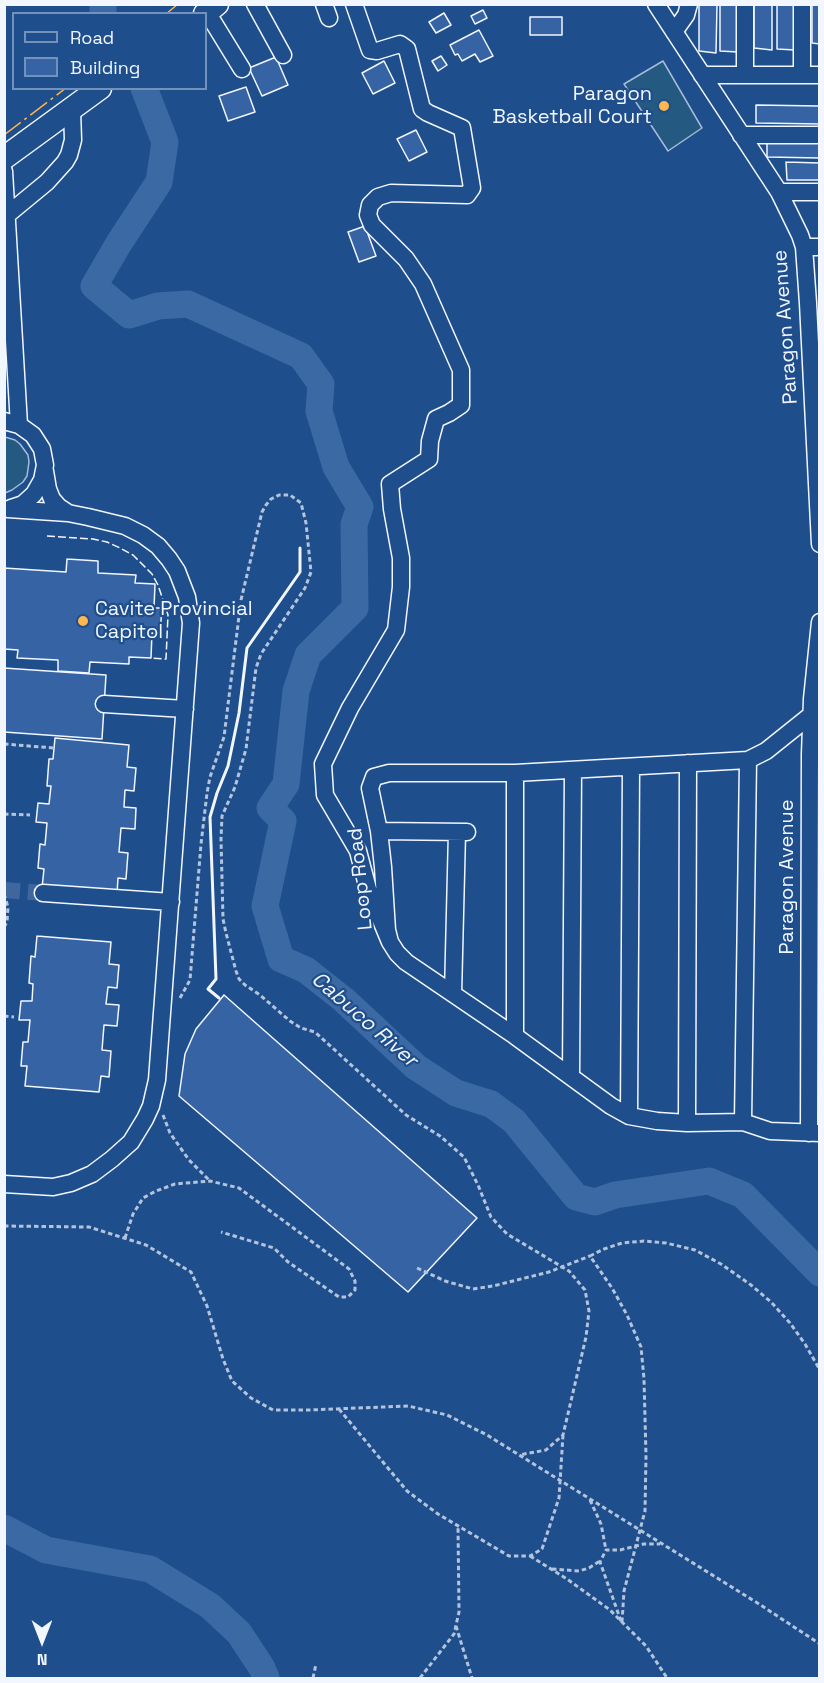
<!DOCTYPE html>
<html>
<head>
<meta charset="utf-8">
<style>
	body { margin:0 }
	#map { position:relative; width:824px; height:1683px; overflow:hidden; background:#1f4e8c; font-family:"Space Grotesk",sans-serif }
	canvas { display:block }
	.frame { position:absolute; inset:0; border:6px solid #f2f6ff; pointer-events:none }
	.legend { position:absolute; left:12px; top:12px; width:195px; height:78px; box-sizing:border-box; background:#1f4e8c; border:2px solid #7391ba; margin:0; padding:8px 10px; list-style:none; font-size:18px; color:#f2f6ff }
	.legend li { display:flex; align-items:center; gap:12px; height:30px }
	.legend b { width:30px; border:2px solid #7391ba }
	.north { position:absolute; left:12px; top:1611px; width:60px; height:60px; -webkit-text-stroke:4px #1f4e8c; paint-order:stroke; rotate:180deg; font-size:16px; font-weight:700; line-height:24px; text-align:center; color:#f2f6ff }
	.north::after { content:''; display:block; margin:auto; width:21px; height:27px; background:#f2f6ff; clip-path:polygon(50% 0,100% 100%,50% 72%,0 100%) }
</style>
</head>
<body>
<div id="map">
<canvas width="824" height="1683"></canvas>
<div class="frame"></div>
<ul class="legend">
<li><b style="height:8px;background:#1f4e8c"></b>Road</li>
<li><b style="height:16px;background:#3563a3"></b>Building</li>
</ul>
<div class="north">N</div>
</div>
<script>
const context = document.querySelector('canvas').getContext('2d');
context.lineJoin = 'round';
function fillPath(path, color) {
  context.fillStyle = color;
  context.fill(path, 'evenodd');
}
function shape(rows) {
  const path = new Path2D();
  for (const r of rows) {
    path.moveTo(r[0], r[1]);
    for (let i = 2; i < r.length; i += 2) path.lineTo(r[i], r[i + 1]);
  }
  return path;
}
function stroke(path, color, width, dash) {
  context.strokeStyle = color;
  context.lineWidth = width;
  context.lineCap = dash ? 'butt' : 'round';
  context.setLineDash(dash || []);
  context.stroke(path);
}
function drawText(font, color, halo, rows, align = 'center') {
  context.font = font + ' "Space Grotesk",sans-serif';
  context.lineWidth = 4.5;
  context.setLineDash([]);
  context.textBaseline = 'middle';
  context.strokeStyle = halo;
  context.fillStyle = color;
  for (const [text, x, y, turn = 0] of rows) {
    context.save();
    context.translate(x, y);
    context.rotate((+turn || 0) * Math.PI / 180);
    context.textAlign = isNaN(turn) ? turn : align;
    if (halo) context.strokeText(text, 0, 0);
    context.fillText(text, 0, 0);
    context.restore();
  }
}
const green = shape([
	[663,61,702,128,668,151,624,84,663,61],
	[5,437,15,440,20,444,28,455,29,462,27,476,23,482,12,490,5,493,5,437]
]);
const river = shape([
	[103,4,103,14],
	[144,88,165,142,159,182,119,243,94,286,129,315,158,306,188,304,301,356,321,384,319,411,336,467,360,507,354,524,355,608,308,655,296,691,286,784,270,808,283,821,265,906,281,959,306,970,344,1000,416,1067,456,1093,491,1104,514,1121,576,1197,595,1202,615,1195,709,1181,743,1195,820,1273],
	[4,1528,46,1550,150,1569,210,1606,239,1633,262,1668,266,1678]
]);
const building = shape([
	[699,4,717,4,716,53,699,51,699,4],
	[720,4,738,4,738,52,720,51,720,4],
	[754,4,772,4,772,50,754,48,754,4],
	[777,4,795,4,795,50,777,49,777,4],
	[812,4,820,4,820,44,812,43,812,4],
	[483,10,487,18,475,24,471,16,483,10],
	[444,13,451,25,436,33,429,22,444,13],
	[530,17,562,17,562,35,530,35,530,17],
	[479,30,493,56,480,62,475,54,462,61,458,54,455,55,450,45,479,30],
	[441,56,447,65,438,71,432,61,441,56],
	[276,57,288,85,262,96,249,68,276,57],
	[384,61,395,83,373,94,362,73,384,61],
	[246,87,255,112,228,121,219,96,246,87],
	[756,105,820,106,820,124,756,123,756,105],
	[416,130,427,152,409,161,397,139,416,130],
	[767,140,820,141,820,158,767,157,767,140],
	[786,162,820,163,820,180,787,180,786,162],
	[365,226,376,256,359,262,348,232,365,226],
	[67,559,98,561,98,573,136,575,135,583,155,584,154,608,162,608,160,634,152,633,151,658,129,657,129,664,90,662,89,673,58,671,58,660,17,658,18,650,4,649,4,568,66,572,67,559],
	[4,668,106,675,102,739,4,732,4,668],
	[55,738,129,745,127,767,136,768,134,791,125,790,124,807,136,808,135,829,121,828,119,852,128,853,126,879,118,878,117,894,42,888,44,869,38,868,40,844,45,845,47,823,36,822,38,803,49,804,51,786,47,786,49,759,53,759,55,738],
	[37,936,111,942,109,964,119,965,117,988,108,987,106,1004,119,1005,117,1026,104,1025,102,1050,111,1051,109,1077,101,1076,99,1092,25,1086,27,1066,21,1066,23,1042,28,1042,30,1020,19,1020,21,1001,32,1001,33,984,29,983,31,956,35,957,37,936],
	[224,995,477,1218,408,1292,179,1096,185,1054,196,1029,224,995]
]);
const minorTunnel = shape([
	[4,890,43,893]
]);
const path = shape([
	[4,744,54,748],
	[4,814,30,815],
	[4,894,8,907,7,922,4,927],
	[180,998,190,980,201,844,207,793,210,777,224,737,241,600,262,512,266,505,271,499,279,495,290,495,301,503,306,523,311,572,305,588,261,654,256,668,246,749,235,787,222,816,221,839,223,919,226,933,236,971,239,979,245,985,260,995,290,1021,301,1028,315,1032,406,1115,440,1136,464,1157,478,1185,491,1217,507,1234,569,1271,585,1290,589,1311,586,1337,563,1435,546,1450,519,1455],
	[4,1016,14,1017],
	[163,1115,170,1133,189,1160,210,1181],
	[4,1226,89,1227,146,1245,191,1272,207,1306,223,1359,232,1381,251,1398,273,1410,309,1410,408,1406,447,1415,487,1435,759,1604,820,1644],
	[125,1238,133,1214,143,1198,156,1191,175,1184,210,1181,239,1188,349,1269,355,1281,355,1290,348,1297,339,1297,288,1262,274,1248,221,1232],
	[417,1268,445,1281,473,1289,493,1286,549,1272,590,1256],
	[339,1409,407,1491,438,1514,509,1556,530,1556,542,1549,559,1498,563,1435],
	[590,1500,601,1524,606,1550],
	[530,1556,567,1579,610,1610,646,1646,667,1678],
	[552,1569,579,1571,589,1568,600,1561],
	[621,1621,600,1562,606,1550,620,1550,644,1544,660,1544],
	[622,1622,624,1591,645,1511,646,1456,644,1379,641,1347,627,1315,612,1288,590,1256,604,1249,622,1243,644,1241,666,1243,695,1250,721,1264,751,1285,771,1302,790,1323,805,1344,820,1370],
	[456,1626,472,1678],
	[313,1678,316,1664],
	[420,1678,454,1634,459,1612,458,1527]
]);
const minor = shape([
	[255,4,283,55],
	[324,4,329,18],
	[354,4,370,50,377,51,400,44,407,49,422,109,428,113,462,128,472,188,467,195,391,193,378,197,370,205,368,215,372,225,406,259,423,284,461,370,461,405,449,413,436,419,430,441,429,459,390,484,392,509,401,558,401,587,396,630,350,708,323,764,325,795,358,851,368,889,390,942],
	[656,4,779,192,800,235,804,247,808,303,820,544],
	[802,4,802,75],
	[207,12,242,69],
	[674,32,686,15,689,4],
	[745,74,745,4],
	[702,75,820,75],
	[741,135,820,135],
	[4,171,19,425],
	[779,192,820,192],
	[7,215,47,182,65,162,69,155,73,140,72,110],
	[804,247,820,247],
	[4,421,19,425,33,435,42,449,45,465,42,480,34,494,23,504,11,508],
	[45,471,48,489,52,499,59,507,68,513],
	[104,704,185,709],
	[811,715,766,751,748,760,515,773,389,773,374,777,370,788,379,831,383,867,387,930,390,942,397,953,406,962,515,1036,611,1106,629,1116,657,1121,687,1123,743,1122,770,1131,820,1133],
	[379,831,467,832],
	[43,893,171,902],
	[453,994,457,832],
	[515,1036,515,773],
	[571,1077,573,770],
	[629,1116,631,767],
	[743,1122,748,760],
	[687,1123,688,763],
	[809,1133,810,754,812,699,820,622],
	[4,1184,53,1187,71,1183,92,1174,112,1159,131,1142,145,1119,151,1106,157,1080,191,623,187,597,177,571,169,559,158,546,143,535,125,526,88,517,68,513,8,509]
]);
const major = shape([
	[205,14,217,4],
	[4,158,100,88]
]);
const fence = shape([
	[47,536,93,539,107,542,120,548,133,555,152,574,158,585,168,615,166,659,151,658]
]);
const wall = shape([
	[219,998,208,989,216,979,210,817,217,793,228,766,239,713,247,648,300,572,300,548]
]);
const power = shape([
	[166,14,178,4],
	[4,135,66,88]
]);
const markers = [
	[664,106,6,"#ffb74d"],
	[83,621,6,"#ffb74d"]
];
const poiNames = [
	["Paragon",652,95],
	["Basketball Court",652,118],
	["Cavite Provincial",95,610,"left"],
	["Capitol",95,633,"left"]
];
const streetNames = [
	["Paragon Avenue",786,327,-94],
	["Paragon Avenue",788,877,-90],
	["Loop Road",361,879,-96]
];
const waterNames = [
	["Cabuco River",364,1020,41]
];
fillPath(green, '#245a82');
stroke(green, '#a8bbd7', 1.5);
stroke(river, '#3b69a3', 27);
fillPath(building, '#3563a3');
stroke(building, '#f2f6ff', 1.5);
stroke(minorTunnel, '#3f679d', 16, [16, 8]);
stroke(minor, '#f2f6ff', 19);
stroke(major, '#f2f6ff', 25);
stroke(path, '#b3c4dc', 3, [4.5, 3]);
stroke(minor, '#1f4e8c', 16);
stroke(major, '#1f4e8c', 22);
stroke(fence, '#f2f6ff', 1.5, [8, 3]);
stroke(wall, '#f2f6ff', 3);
stroke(power, '#ffb74d', 1.5, [21, 4.5, 3, 4.5]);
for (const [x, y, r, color] of markers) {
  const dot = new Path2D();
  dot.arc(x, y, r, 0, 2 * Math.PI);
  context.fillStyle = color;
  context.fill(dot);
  stroke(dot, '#1f4e8c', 2);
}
drawText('20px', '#f2f6ff', '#1f4e8c', poiNames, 'right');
drawText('20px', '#f2f6ff', '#1f4e8c', streetNames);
drawText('italic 21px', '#f2f6ff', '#1f4e8c', waterNames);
</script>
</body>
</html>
